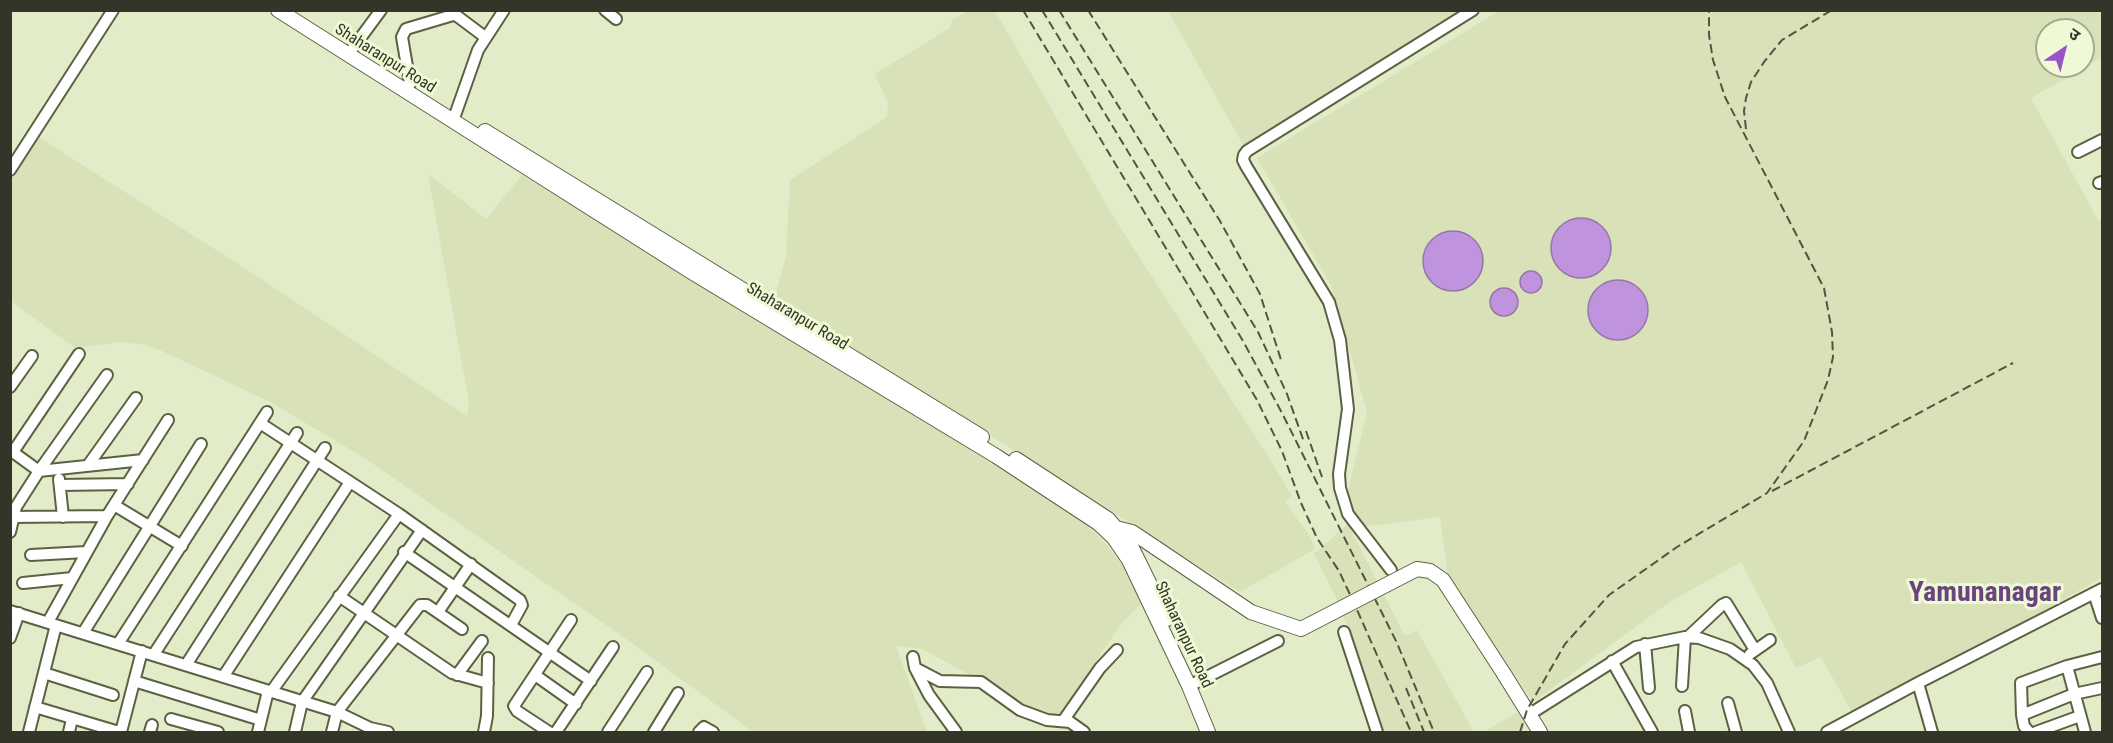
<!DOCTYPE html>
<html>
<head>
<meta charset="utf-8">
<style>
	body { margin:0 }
	#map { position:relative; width:2113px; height:743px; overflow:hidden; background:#e3ecc9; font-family:"Roboto Condensed","Noto Sans Devanagari",sans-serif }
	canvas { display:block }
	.frame { position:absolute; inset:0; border:12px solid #323528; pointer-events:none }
	.north { position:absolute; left:2035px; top:18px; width:60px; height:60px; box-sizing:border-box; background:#f0f9d6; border:2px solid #a4ab90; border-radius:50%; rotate:35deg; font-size:16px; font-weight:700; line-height:24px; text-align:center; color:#323528 }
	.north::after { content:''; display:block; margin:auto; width:21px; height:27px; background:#9a53c7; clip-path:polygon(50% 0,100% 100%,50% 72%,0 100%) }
</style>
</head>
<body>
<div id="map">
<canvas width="2113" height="743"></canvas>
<div class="frame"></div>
<div class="north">उ</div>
</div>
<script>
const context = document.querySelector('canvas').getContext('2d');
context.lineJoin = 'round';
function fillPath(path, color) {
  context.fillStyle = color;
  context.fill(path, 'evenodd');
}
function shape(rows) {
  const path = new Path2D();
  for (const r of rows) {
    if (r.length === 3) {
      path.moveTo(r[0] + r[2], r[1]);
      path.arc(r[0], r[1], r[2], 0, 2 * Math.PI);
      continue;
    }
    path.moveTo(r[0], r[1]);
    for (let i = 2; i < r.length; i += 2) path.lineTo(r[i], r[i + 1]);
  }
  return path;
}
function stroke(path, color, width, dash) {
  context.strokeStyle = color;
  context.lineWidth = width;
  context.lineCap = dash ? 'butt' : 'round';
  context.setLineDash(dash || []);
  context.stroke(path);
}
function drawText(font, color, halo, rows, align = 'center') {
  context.font = font + ' "Roboto Condensed",sans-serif';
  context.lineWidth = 6;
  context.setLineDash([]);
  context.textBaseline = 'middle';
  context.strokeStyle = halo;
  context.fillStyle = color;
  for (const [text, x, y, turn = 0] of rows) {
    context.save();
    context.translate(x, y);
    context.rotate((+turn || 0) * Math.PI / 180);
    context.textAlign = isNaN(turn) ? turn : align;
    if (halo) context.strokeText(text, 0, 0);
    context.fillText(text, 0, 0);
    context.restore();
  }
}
const built = shape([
	[967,11,995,11,1116,221,1266,453,1292,496,1285,502,1310,536,1315,549,1240,592,1035,463,802,321,774,299,786,257,790,180,887,117,888,103,875,74,950,28,953,19],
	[1168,11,1468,11,1245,148],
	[1499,11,2102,11,2102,57,2031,98,2098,220,2102,219,2102,578,1854,716,1821,657,1796,668,1741,562,1671,601,1533,702,1448,576,1440,517,1361,527,1347,493,1367,413,1346,337,1331,285,1257,158],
	[2047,30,2083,30,2083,66,2047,66],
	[37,136,246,269,467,416,469,403,428,174,486,219,522,175,926,422,1086,524,1105,543,1127,571,1144,601,1121,624,1088,673,1067,707,1056,717,1043,716,1000,688,970,675,922,649,896,646,927,732,753,732,632,643,363,457,270,402,162,351,145,345,122,342,75,348,11,301,11,178],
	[1348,524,1405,636,1417,630,1474,732,1379,732,1356,651,1339,604,1314,554],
	[1518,712,1525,723,1522,732,1483,732]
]);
const water = shape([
	[1581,248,30],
	[1453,261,30],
	[1531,282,11],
	[1618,310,30],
	[1504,302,14]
]);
const minor = shape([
	[605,10,616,19],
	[353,48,381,10],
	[410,84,402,37,406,29,453,15,457,16,485,37],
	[453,121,478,50,504,10],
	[2078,152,2102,140],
	[10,170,113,10],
	[2099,183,2102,182],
	[10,387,32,356],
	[260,423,399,514,520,600,522,605,511,625],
	[10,450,39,471,143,460],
	[13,452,79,354],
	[89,464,136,398],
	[59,479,63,517],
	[60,485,128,484],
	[114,505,182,546],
	[12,517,107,516],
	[10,532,16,507,39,471,107,375],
	[404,552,591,681],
	[31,555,86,552],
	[1391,570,1348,514,1340,488,1339,474,1348,409,1340,340,1329,302,1246,166,1243,160,1244,155,1247,151,1473,10],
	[23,583,72,578],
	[2094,593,2102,618],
	[339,596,452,673,488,683],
	[10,611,337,712,370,728,388,732],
	[438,612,471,564],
	[48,622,107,516,168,420],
	[1344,632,1377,732],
	[83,633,201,444],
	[1688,637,1722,605,1726,603,1755,650],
	[10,638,19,613],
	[118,644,267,412],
	[1645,644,1649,688],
	[154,654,297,433],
	[1750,654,1770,640],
	[913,657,915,668,929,695,956,732],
	[1612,661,1652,732],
	[186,665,325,448],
	[2067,666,2085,732],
	[915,668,940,681,981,682,1020,710,1047,720,1070,722,1084,732],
	[44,673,113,695],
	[457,675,482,641],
	[535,675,576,704],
	[223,677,350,482],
	[134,681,261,720],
	[1918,683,1932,732],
	[1189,686,1278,641],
	[1682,686,1685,637],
	[271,692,399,514],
	[1728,703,1736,732],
	[35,707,119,732],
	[1685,711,1689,732],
	[1530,714,1636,647,1685,637,1699,638,1730,649,1753,665,1767,683,1789,732],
	[2022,715,2074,694,2102,688],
	[171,719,218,732],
	[1063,721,1100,668,1117,650],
	[29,732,56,625],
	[69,732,72,719],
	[121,732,142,651],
	[150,732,152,725],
	[258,732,268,691],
	[295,732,302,702,422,530],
	[332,732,337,712,420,605,427,605,462,629],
	[484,732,487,716,488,658],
	[549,732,517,711,514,706,571,620],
	[556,732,613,647],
	[608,732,647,672],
	[654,732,678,693],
	[699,732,704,727,713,732],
	[1827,732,1918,683,2102,589],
	[2029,732,2024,726,2022,715,2021,683,2067,666,2102,657],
	[2036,732,2080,716]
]);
const major = shape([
	[278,10,690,271,996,456,1098,523,1114,538,1129,560,1189,686,1208,732],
	[485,131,982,437],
	[1016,459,1108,519,1131,546,1167,619],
	[1116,528,1132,532,1156,548],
	[1504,674,1540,732]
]);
const rail = shape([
	[1023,10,1257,400,1282,451,1301,503,1317,538,1339,571,1354,603,1411,732],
	[1042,10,1243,341,1282,413,1397,643,1434,732],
	[1059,10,1258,332,1287,394,1304,442],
	[1088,10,1220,221,1260,294,1282,363],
	[1746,129,1744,111,1746,98,1751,82,1764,62,1782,40,1832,10],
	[1306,431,1322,477],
	[1772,491,2013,363],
	[1406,688,1424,732],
	[1520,732,1527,710,1565,644,1609,595,1677,547,1767,493,1804,441,1828,380,1833,357,1832,332,1824,288,1725,97,1713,60,1709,35,1709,10]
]);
const majorBridge = shape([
	[1156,548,1251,612,1301,629,1417,569,1430,571,1443,580,1504,674]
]);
const streetNames = [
	["Shaharanpur Road",385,59,32],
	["Shaharanpur Road",797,317,31],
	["Shaharanpur Road",1183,635,65]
];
const townNames = [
	["Yamunanagar",1985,594]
];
fillPath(built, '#d8e1b8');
fillPath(water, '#bf93de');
stroke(water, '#9577a7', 1.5);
stroke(minor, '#5b6244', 14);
stroke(major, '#5b6244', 16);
stroke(minor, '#fff', 10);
stroke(major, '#fff', 14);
stroke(rail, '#505544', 2, [9, 4.5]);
stroke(majorBridge, '#5b6244', 16, []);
stroke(majorBridge, '#fff', 14);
drawText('16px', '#323528', '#f0f9d6', streetNames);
drawText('bold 28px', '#68457f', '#f0f9d6', townNames);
</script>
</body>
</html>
